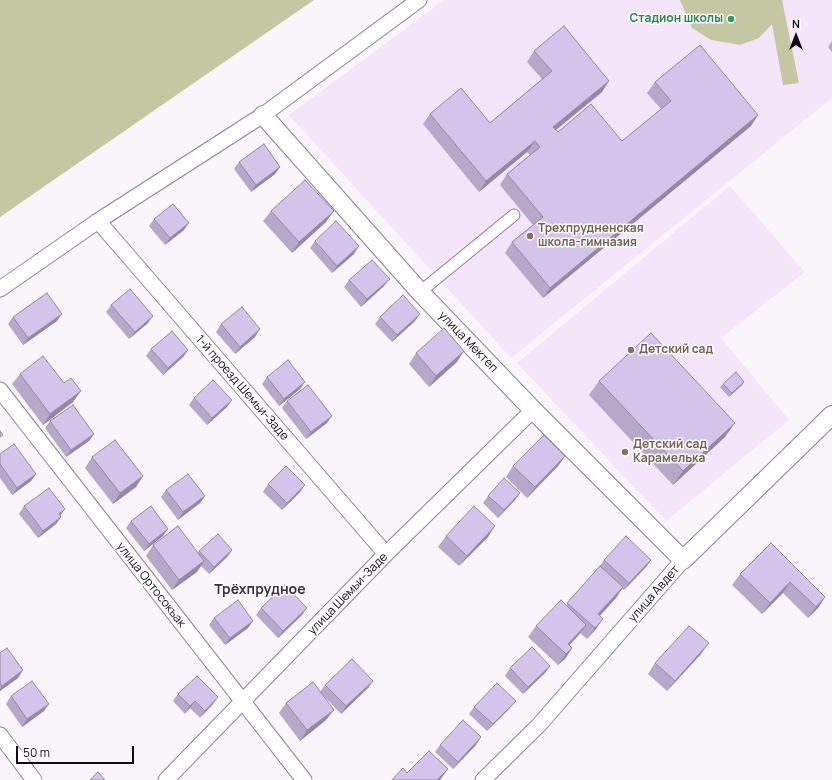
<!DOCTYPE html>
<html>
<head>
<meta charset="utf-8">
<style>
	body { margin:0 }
	#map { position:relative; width:832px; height:780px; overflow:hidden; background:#faf5fb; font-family:Manrope,sans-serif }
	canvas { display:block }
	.north { position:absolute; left:776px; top:16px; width:40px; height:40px; -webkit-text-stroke:3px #fff; paint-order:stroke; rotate:0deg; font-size:11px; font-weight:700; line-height:16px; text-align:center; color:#120b14 }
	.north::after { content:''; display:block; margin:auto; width:14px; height:18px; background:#120b14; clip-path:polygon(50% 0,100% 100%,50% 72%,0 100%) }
	.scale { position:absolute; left:16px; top:746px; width:118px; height:18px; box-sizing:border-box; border:2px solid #120b14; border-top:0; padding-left:5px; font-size:12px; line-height:14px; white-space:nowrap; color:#120b14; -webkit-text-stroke:3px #fff; paint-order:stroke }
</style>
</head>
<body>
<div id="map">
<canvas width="832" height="780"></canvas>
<div class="north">N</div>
<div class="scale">50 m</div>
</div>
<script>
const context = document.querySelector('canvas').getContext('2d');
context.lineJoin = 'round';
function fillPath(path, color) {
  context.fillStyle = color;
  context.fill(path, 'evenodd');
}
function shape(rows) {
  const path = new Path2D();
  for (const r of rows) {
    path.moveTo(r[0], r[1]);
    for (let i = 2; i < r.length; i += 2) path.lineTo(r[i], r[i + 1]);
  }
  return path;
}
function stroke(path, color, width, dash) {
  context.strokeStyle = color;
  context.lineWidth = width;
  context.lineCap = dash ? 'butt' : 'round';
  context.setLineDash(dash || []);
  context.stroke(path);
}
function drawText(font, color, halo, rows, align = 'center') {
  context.font = font + ' Manrope,sans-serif';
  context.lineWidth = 3;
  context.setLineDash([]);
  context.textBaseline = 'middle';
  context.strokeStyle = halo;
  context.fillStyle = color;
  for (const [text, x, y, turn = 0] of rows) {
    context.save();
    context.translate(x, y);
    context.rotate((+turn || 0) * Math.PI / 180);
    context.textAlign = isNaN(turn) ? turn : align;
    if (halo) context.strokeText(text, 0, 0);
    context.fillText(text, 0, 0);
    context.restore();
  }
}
const built = shape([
	[444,0,832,0,832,98,511,358,289,115],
	[730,186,805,272,721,338,789,420,666,521,517,363]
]);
const green = shape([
	[0,0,314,0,0,217],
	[680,0,782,0,799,83,783,85,772,24,759,38,740,45,711,40,692,28]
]);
const pedestrian = shape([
	[420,292,514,215]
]);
const minor = shape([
	[98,221,386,554],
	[0,289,98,221,263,115,419,0],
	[0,390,304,780],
	[0,735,34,780],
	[166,780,386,554,533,410],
	[483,780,539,725,683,560]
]);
const tertiary = shape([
	[263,115,420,292,533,410,683,560,832,415]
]);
const wall = shape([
	[832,41,832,52,828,47],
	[534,51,602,92,556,130,558,132,622,141,661,109,647,93,655,82,751,126,543,298,505,253,512,242,533,225,500,185,507,174,530,155,527,152,479,192,423,124,430,114,490,123,542,79,527,62],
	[239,162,280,167,275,174,251,192,234,169],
	[271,211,326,222,292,253,263,221],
	[154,219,184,230,165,245,149,226],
	[315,241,354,254,332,273,310,248],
	[349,280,384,286,361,307,344,287],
	[111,305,148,323,129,339,106,312],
	[13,317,57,321,23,345,8,324],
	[380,317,415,321,392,342,375,324],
	[221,324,255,337,235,354,216,332],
	[151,349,188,350,183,357,163,375,146,356],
	[416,353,457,362,429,387,409,364],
	[20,374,73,402,43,425,12,384],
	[267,377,300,389,279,406,262,384],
	[599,381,725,437,673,485,589,395],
	[723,384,742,385,729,397,720,387],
	[194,398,227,407,207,425,189,405],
	[287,401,327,423,306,439,282,408],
	[50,421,94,434,89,441,66,457,45,428],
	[0,454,36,474,31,481,12,495,0,478],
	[565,456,558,466,527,498,506,477,513,466],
	[92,457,136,487,113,504,85,468],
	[268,484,300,492,282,510,263,492],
	[166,490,205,496,200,503,178,520,161,497],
	[520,493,515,500,498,518,483,503,488,496],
	[24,506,61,516,61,517,56,524,38,538,19,514],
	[131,521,163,536,144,551,126,528],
	[446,536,488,537,459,566,438,547],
	[771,543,825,597,818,608,808,618,783,593,762,614,732,585,740,574],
	[153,545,198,553,199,551,232,550,227,557,209,574,201,566,197,572,172,590,146,556],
	[604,560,651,560,646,567,624,590,622,589,616,598,600,616,596,629,587,639,580,633,569,645,572,648,565,659,558,665,528,637,536,626,566,605,599,567],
	[261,608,302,615,278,638,256,615],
	[214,618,248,628,225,645,209,625],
	[0,653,18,678,0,691],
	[701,654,667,691,648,674,655,663],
	[550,666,545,673,523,694,505,676,510,668],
	[325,685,368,688,341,714,320,692,326,720,300,741,279,713,286,703,320,692],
	[178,694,213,704,200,718,190,708,185,714,173,701],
	[11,696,44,711,22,727,6,704],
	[474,707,510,708,487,731,469,714],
	[440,745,476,745,453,769,435,752]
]);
const shadedWall = shape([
	[609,81,602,92,546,138,553,127],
	[758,115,751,126,543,298,550,288],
	[535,141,527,152,479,192,486,181],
	[280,167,275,174,251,192,256,185],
	[334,211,326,222,292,253,299,242],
	[189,223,184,230,165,245,170,238],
	[359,246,354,254,332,273,337,266],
	[390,279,384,286,361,307,367,299],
	[62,314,57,321,23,345,28,338],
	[420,314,415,321,392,342,397,335],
	[153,316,148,323,129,339,135,332],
	[260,329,255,337,235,354,240,347],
	[188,350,183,357,163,375,168,368],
	[464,351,457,362,429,387,436,376],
	[305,382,300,389,279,406,284,399],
	[744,382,742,385,729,397,732,393],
	[81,391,73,402,43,425,50,414],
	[232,400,227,407,207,425,212,418],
	[332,416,327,423,306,439,311,432],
	[735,423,725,437,673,485,683,471],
	[94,434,89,441,66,457,71,450],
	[565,456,558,466,527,498,535,487],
	[36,474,31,481,12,495,17,488],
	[143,476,136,487,113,504,120,493],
	[305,485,300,492,282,510,287,503],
	[520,493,515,500,498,518,504,510],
	[205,496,200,503,178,520,183,512],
	[65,509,60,516,59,514],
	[61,517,56,524,38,538,43,531],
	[495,526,488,537,459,566,467,556],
	[168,529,163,536,144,551,149,544],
	[232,550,227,557,209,574,214,567],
	[651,560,646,567,624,590,629,583],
	[204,561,197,572,172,590,179,580],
	[790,582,783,593,762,614,770,603],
	[623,587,616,598,591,625,598,614],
	[825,597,818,608,808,618,816,607],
	[307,608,302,615,278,638,283,631],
	[603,619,596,629,587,639,595,628],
	[253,621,248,628,225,645,230,638],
	[586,625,579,635,563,652,568,644],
	[709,643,701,654,667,691,675,681],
	[572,648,565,659,558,665,566,654],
	[550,666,545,673,523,694,528,687],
	[23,670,18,678,0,691,0,689,2,686],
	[373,681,368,688,341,714,346,706],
	[218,697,213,704,200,718,205,711],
	[195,701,190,708,185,714,190,706],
	[516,701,510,708,487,731,493,724],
	[49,704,44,711,22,727,27,719],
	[334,710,326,720,300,741,307,730],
	[481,737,476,745,453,769,458,762],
	[448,769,440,780,437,780]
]);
const building = shape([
	[564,26,609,81,553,127,558,132,591,104,622,141,671,101,655,82,700,45,758,115,550,288,512,242,543,217,507,174,540,147,535,141,486,181,430,114,461,88,490,123,552,71,534,51,564,26],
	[264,144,280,167,256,185,239,162,264,144],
	[305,180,334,211,299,242,271,211,305,180],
	[173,204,189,223,170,238,154,219,173,204],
	[336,221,359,246,337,266,315,241,336,221],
	[372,260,390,279,367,299,349,280,372,260],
	[130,289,153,316,135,332,111,305,130,289],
	[47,293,62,314,28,338,13,317,47,293],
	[403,295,420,314,397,335,380,317,403,295],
	[242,307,260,329,240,347,221,324,242,307],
	[444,328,464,351,436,376,416,353,444,328],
	[172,331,188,350,168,368,151,349,172,331],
	[651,333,735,423,683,471,599,381,651,333],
	[43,356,64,383,71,378,81,391,50,414,20,374,43,356],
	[288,360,305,382,284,399,267,377,288,360],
	[736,372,744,382,732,393,723,384,736,372],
	[213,380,232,400,212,418,194,398,213,380],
	[308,385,332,416,311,432,287,401,308,385],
	[73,405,94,434,71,450,50,421,73,405],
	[0,431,3,435,0,437,0,431],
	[544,435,565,456,535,487,513,466,544,435],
	[115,440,143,476,120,493,92,457,115,440],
	[14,444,36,474,17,488,0,464,0,454,14,444],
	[286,466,305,485,287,503,268,484,286,466],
	[188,474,205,496,183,512,166,490,188,474],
	[504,478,520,493,504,510,488,496,504,478],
	[49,488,65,509,59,514,61,517,43,531,24,506,49,488],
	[151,506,168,529,149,544,131,521,151,506],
	[474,506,495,526,467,556,446,536,474,506],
	[178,526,204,561,179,580,153,545,178,526],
	[218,534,232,550,214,567,199,551,218,534],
	[626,536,651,560,629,583,604,560,626,536],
	[771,543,825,597,816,607,790,582,770,603,740,574,771,543],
	[600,566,623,587,598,614,603,619,595,628,567,603,600,566],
	[285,585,307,608,283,631,261,608,285,585],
	[238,600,253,621,230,638,214,618,238,600],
	[561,600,586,625,568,644,572,648,566,654,536,626,561,600],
	[689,626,709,643,675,681,655,663,689,626],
	[532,647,550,666,528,687,510,668,532,647],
	[7,648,23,670,2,686,0,683,0,653,7,648],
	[352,659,373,681,346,706,325,685,352,659],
	[197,676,218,697,205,711,195,701,190,706,178,694,197,676],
	[32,681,49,704,27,719,11,696,32,681],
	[313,682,334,710,307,730,286,703,313,682],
	[497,683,516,701,493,724,474,707,497,683],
	[463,720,481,737,458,762,440,745,463,720],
	[429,751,448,769,437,780,392,780,403,768,407,773,429,751],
	[98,772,105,780,90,780,98,772]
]);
const markers = [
	[731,19,4,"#2e9e5b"],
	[530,236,4,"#8d6e63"],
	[631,350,4,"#8d6e63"],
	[625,452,4,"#8d6e63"]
];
const leisureNames = [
	["Стадион школы",723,19]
];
const educationNames = [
	["Трехпрудненская",538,229],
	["школа-гимназия",538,243],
	["Детский сад",639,350],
	["Детский сад",633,445],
	["Карамелька",633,459]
];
const streetNames = [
	["улица Мектеп",468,342,46],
	["1-й проезд Шемьи-Заде",242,388,49],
	["улица Ортосокъак",151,585,52],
	["улица Шемьи-Заде",348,594,-46],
	["улица Авдет",654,594,-49]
];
const quarterNames = [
	["Трёхпрудное",260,590]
];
fillPath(built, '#f5e5fa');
fillPath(green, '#c4c8a2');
stroke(pedestrian, '#937f99', 13);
stroke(minor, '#937f99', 17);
stroke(tertiary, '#937f99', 20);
stroke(pedestrian, '#fff', 11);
stroke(minor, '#fff', 15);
stroke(tertiary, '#fff', 18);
fillPath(wall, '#b6a8c9');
fillPath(shadedWall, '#9488a4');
fillPath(building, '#d4c3ea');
stroke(building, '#9488a4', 1);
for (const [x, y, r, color] of markers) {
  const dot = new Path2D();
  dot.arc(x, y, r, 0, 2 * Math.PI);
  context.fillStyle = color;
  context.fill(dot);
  stroke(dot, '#fff', 1.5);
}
drawText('bold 12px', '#27864d', '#fff', leisureNames, 'right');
drawText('bold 12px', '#785e54', '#fff', educationNames, 'left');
drawText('12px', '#120b14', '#fff', streetNames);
drawText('bold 14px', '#3e2d43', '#fff', quarterNames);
</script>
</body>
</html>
